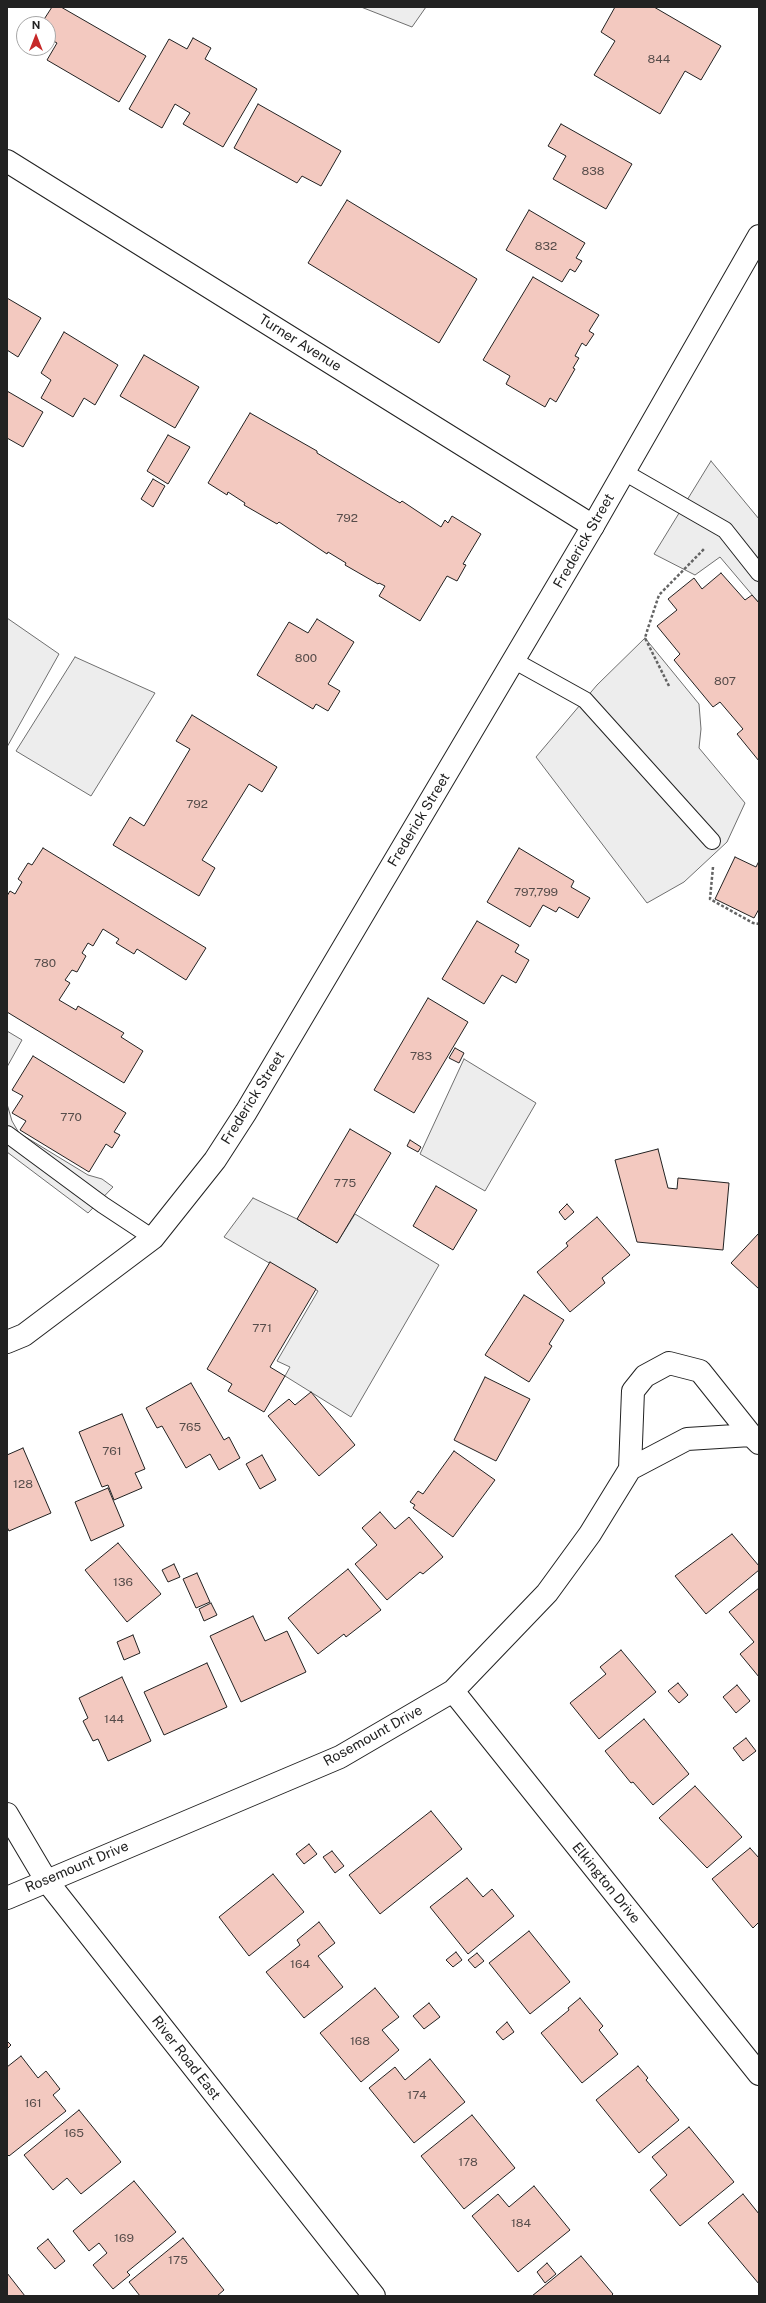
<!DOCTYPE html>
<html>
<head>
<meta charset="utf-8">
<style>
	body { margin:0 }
	#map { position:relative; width:766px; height:2303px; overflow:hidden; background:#fff; font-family:"Public Sans",sans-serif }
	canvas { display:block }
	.frame { position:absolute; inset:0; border:8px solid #222; pointer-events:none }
	.north { position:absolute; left:16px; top:16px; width:40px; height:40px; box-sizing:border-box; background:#fff; border:1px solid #a7a7a7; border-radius:50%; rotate:0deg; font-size:11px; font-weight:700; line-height:16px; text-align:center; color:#222 }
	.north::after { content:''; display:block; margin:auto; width:14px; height:18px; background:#c62828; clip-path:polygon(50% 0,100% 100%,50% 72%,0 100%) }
</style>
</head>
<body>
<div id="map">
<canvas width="766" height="2303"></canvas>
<div class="frame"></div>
<div class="north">N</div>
</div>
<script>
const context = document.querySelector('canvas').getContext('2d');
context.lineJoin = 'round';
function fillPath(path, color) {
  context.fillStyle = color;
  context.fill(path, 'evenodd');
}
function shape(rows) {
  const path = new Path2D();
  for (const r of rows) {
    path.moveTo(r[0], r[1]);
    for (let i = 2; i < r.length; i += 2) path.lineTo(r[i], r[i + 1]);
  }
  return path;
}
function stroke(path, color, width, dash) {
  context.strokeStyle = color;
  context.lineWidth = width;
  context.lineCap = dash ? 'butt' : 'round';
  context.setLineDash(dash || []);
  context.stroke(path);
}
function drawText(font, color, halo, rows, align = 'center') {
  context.font = font + ' "Public Sans",sans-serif';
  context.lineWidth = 3;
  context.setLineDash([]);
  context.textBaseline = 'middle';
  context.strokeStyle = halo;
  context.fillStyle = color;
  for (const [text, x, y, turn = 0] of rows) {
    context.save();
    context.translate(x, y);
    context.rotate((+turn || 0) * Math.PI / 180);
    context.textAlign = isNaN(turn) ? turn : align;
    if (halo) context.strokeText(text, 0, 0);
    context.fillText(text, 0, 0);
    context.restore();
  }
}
const parking = shape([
	[361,7,426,7,412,27,361,7],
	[711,461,759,519,759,603,720,557,695,575,654,554,711,461],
	[7,618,59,654,7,747,7,618],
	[645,638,699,704,701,729,699,748,745,803,727,842,684,882,647,903,536,757,597,685,645,638],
	[75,657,155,693,91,796,16,751,75,657],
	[7,1031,22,1040,7,1067,7,1031],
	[464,1059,536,1103,485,1191,420,1154,464,1059],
	[7,1104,12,1121,19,1133,88,1175,102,1179,113,1187,88,1213,7,1152,7,1104],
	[253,1198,297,1219,337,1243,355,1214,439,1265,351,1417,285,1376,290,1367,277,1361,318,1291,224,1237,253,1198]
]);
const building = shape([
	[52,7,61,7,146,56,119,102,47,60,57,43,48,38,48,24,41,24,52,7],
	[615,7,654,7,721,46,701,80,685,71,660,114,594,75,615,41,601,32,615,7],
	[193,38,211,48,205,59,257,89,223,147,183,124,190,113,175,104,162,128,129,109,169,39,187,49,193,38],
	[258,104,341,151,321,186,302,176,297,183,234,148,258,104],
	[561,124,632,164,606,209,553,179,566,156,548,146,561,124],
	[347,200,477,279,439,343,308,263,347,200],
	[529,210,585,243,576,258,582,261,575,272,570,269,562,282,506,250,529,210],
	[533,277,599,315,589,331,594,334,586,346,582,343,575,356,579,358,573,368,575,369,556,402,550,398,545,407,506,384,510,376,483,360,533,277],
	[7,298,41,318,18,357,7,350,7,298],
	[64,332,118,365,95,405,84,398,73,417,41,398,51,380,41,373,64,332],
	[144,355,199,387,175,428,120,396,144,355],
	[7,391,43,412,23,447,7,438,7,391],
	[250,413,317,451,317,453,400,503,402,501,441,527,445,520,448,523,452,516,481,534,463,564,466,565,457,581,447,576,420,621,379,596,385,586,379,583,378,584,345,565,346,563,328,552,327,554,279,522,277,524,244,505,245,503,228,492,227,495,208,483,250,413],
	[168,435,190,447,168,484,147,471,168,435],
	[153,479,165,486,153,507,141,499,153,479],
	[721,573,745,600,752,595,759,603,759,761,737,734,743,729,720,702,713,707,674,660,680,654,657,626,677,610,668,599,694,578,702,589,721,573],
	[317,619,354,642,328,684,340,691,328,711,316,704,313,709,257,675,289,622,308,633,317,619],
	[192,715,277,767,262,792,249,784,202,860,215,868,199,896,113,845,130,817,144,826,190,749,176,741,192,715],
	[43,848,206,948,186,980,137,949,134,954,116,943,119,939,103,929,93,946,88,943,82,953,86,956,77,972,72,970,65,980,70,983,59,1000,76,1010,78,1006,124,1033,121,1037,143,1051,124,1083,7,1012,7,896,10,891,15,894,22,882,18,879,28,863,32,865,43,848],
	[519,848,574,881,571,887,590,898,578,918,559,907,556,912,543,905,530,927,487,902,519,848],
	[735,857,756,867,759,861,759,909,754,918,715,899,735,857],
	[477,921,519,945,515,952,529,960,516,983,502,975,484,1004,442,979,477,921],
	[428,998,468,1022,414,1113,374,1090,428,998],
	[455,1048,464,1053,459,1063,449,1058,455,1048],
	[33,1056,126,1113,114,1132,120,1135,112,1148,106,1144,89,1172,20,1130,26,1121,12,1113,23,1096,12,1090,33,1056],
	[350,1129,391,1153,337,1243,297,1219,350,1129],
	[410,1140,421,1147,418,1152,407,1146,410,1140],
	[658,1149,668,1188,677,1189,678,1178,729,1183,723,1250,637,1242,615,1160,658,1149],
	[436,1186,477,1210,453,1250,413,1226,436,1186],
	[567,1204,574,1212,565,1220,559,1212,567,1204],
	[597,1217,630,1255,602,1278,605,1283,570,1312,537,1272,568,1246,566,1243,597,1217],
	[759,1233,759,1289,731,1263,759,1233],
	[270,1262,316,1289,270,1367,285,1376,264,1412,228,1391,232,1384,207,1369,270,1262],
	[524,1295,564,1320,549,1344,552,1346,529,1382,485,1355,524,1295],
	[485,1377,530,1399,496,1461,454,1440,485,1377],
	[191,1383,224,1440,229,1437,240,1458,219,1470,210,1454,186,1468,162,1426,157,1428,146,1408,191,1383],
	[311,1392,355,1445,319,1476,268,1416,289,1399,295,1405,311,1392],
	[122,1414,145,1469,135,1473,142,1488,114,1500,108,1485,102,1487,79,1432,122,1414],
	[23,1448,51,1513,9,1531,7,1527,7,1455,23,1448],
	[454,1451,495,1480,453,1537,413,1508,415,1505,410,1502,418,1491,423,1494,454,1451],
	[262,1455,276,1480,260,1489,246,1464,262,1455],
	[108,1488,124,1526,91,1541,75,1502,108,1488],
	[380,1512,395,1529,409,1517,443,1557,423,1574,420,1572,387,1600,355,1564,377,1545,362,1528,380,1512],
	[732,1534,759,1566,759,1570,706,1614,675,1576,732,1534],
	[118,1543,161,1594,127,1622,85,1570,118,1543],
	[174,1564,180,1577,168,1582,162,1570,174,1564],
	[348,1569,381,1610,346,1637,344,1634,318,1654,288,1618,348,1569],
	[197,1573,210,1602,196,1608,183,1579,197,1573],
	[759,1588,759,1677,740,1654,754,1642,729,1612,759,1588],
	[211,1603,217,1615,204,1621,199,1609,211,1603],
	[253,1616,265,1641,287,1631,306,1672,241,1702,210,1636,253,1616],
	[133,1635,140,1653,124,1660,117,1642,133,1635],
	[621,1650,656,1692,599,1739,570,1703,606,1674,600,1667,621,1650],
	[207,1663,227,1707,164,1735,144,1692,207,1663],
	[122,1677,151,1741,108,1761,98,1739,93,1741,83,1721,88,1718,79,1698,122,1677],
	[678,1683,688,1695,679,1703,668,1691,678,1683],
	[737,1685,750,1701,736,1713,723,1697,737,1685],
	[644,1719,689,1774,653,1805,633,1782,631,1783,605,1751,644,1719],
	[746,1738,756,1751,743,1761,733,1748,746,1738],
	[695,1786,742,1837,707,1868,659,1818,695,1786],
	[431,1811,462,1849,380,1914,349,1875,431,1811],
	[309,1844,317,1854,304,1864,296,1854,309,1844],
	[750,1848,759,1858,759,1922,753,1928,712,1879,750,1848],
	[332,1851,344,1866,335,1873,323,1857,332,1851],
	[273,1874,304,1912,249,1956,219,1917,273,1874],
	[467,1878,483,1897,492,1889,514,1916,468,1954,430,1907,467,1878],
	[319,1922,335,1943,318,1956,343,1987,304,2018,266,1972,300,1945,297,1940,319,1922],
	[529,1931,570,1982,530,2014,489,1963,529,1931],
	[456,1952,462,1960,453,1967,446,1960,456,1952],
	[477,1953,484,1961,475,1968,468,1960,477,1953],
	[375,1988,399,2017,382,2030,399,2050,361,2082,320,2033,375,1988],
	[580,1998,603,2026,599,2030,618,2054,582,2083,541,2033,569,2010,568,2008,580,1998],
	[429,2003,440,2017,424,2029,413,2016,429,2003],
	[507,2022,514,2032,503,2040,496,2032,507,2022],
	[7,2041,11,2045,7,2049,7,2041],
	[21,2056,38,2078,46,2071,60,2089,53,2095,66,2111,9,2156,7,2154,7,2067,21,2056],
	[430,2059,465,2102,414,2143,369,2088,395,2067,405,2080,430,2059],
	[638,2066,648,2078,646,2080,679,2120,639,2153,596,2100,638,2066],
	[79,2110,121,2162,81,2194,67,2178,53,2190,24,2155,79,2110],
	[472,2115,515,2168,464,2209,421,2156,472,2115],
	[689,2127,734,2182,680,2226,650,2190,667,2175,652,2157,689,2127],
	[134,2181,176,2232,127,2272,130,2275,113,2289,93,2265,107,2253,99,2243,89,2251,73,2231,134,2181],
	[534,2186,570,2230,518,2272,472,2216,498,2194,509,2207,534,2186],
	[743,2194,759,2214,759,2284,708,2223,743,2194],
	[183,2238,224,2290,217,2296,140,2296,129,2282,183,2238],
	[48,2239,65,2261,55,2269,37,2248,48,2239],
	[581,2256,613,2294,611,2296,532,2296,581,2256],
	[547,2263,556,2274,545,2283,537,2272,547,2263],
	[7,2273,25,2296,7,2296,7,2273]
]);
const path = shape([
	[669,686,645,638,648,628,659,595,705,548],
	[713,867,710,899,753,923,759,924]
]);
const lane = shape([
	[624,472,725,530,759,573],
	[513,660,585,700,712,841],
	[7,1134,103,1205,153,1238]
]);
const street = shape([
	[7,161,593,526],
	[630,1469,633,1391,645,1376,669,1363,700,1371,751,1435],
	[453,1691,759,2074],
	[7,1898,340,1757,453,1691,547,1593,590,1534,630,1469,687,1439,751,1435,759,1443]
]);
const secondary = shape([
	[7,1342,24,1335,153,1238,215,1160,246,1112,593,526,759,236],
	[7,1814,46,1880,374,2296]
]);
const numberNames = [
	["844",659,59],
	["838",593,171],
	["832",546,246],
	["792",347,518],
	["800",306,658],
	["807",725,681],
	["792",197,804],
	["797,799",536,892],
	["780",45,963],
	["783",421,1056],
	["770",71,1117],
	["775",345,1183],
	["771",262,1328],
	["765",190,1427],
	["761",112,1451],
	["128",23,1484],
	["136",123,1582],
	["144",114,1719],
	["164",300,1964],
	["168",360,2041],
	["174",417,2095],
	["161",33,2103],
	["165",74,2133],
	["178",468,2162],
	["184",521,2223],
	["169",124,2238],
	["175",178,2260]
];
const streetNames = [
	["Turner Avenue",300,343,32],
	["Frederick Street",584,541,-60],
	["Frederick Street",419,820,-59],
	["Frederick Street",253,1098,-58],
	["Rosemount Drive",373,1736,-29],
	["Rosemount Drive",77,1867,-23],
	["Elkington Drive",606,1883,51],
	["River Road East",186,2058,52]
];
fillPath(parking, '#ededed');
stroke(parking, '#6f6f6f', 1);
fillPath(building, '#f3c9c0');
stroke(building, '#222', 1);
stroke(lane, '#222', 18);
stroke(street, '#222', 24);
stroke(secondary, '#222', 24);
stroke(path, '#646464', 2.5, [3, 2]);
stroke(lane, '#fff', 16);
stroke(street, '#fff', 22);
stroke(secondary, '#fff', 22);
drawText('12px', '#564c4a', null, numberNames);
drawText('14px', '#222', '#fff', streetNames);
</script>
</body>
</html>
